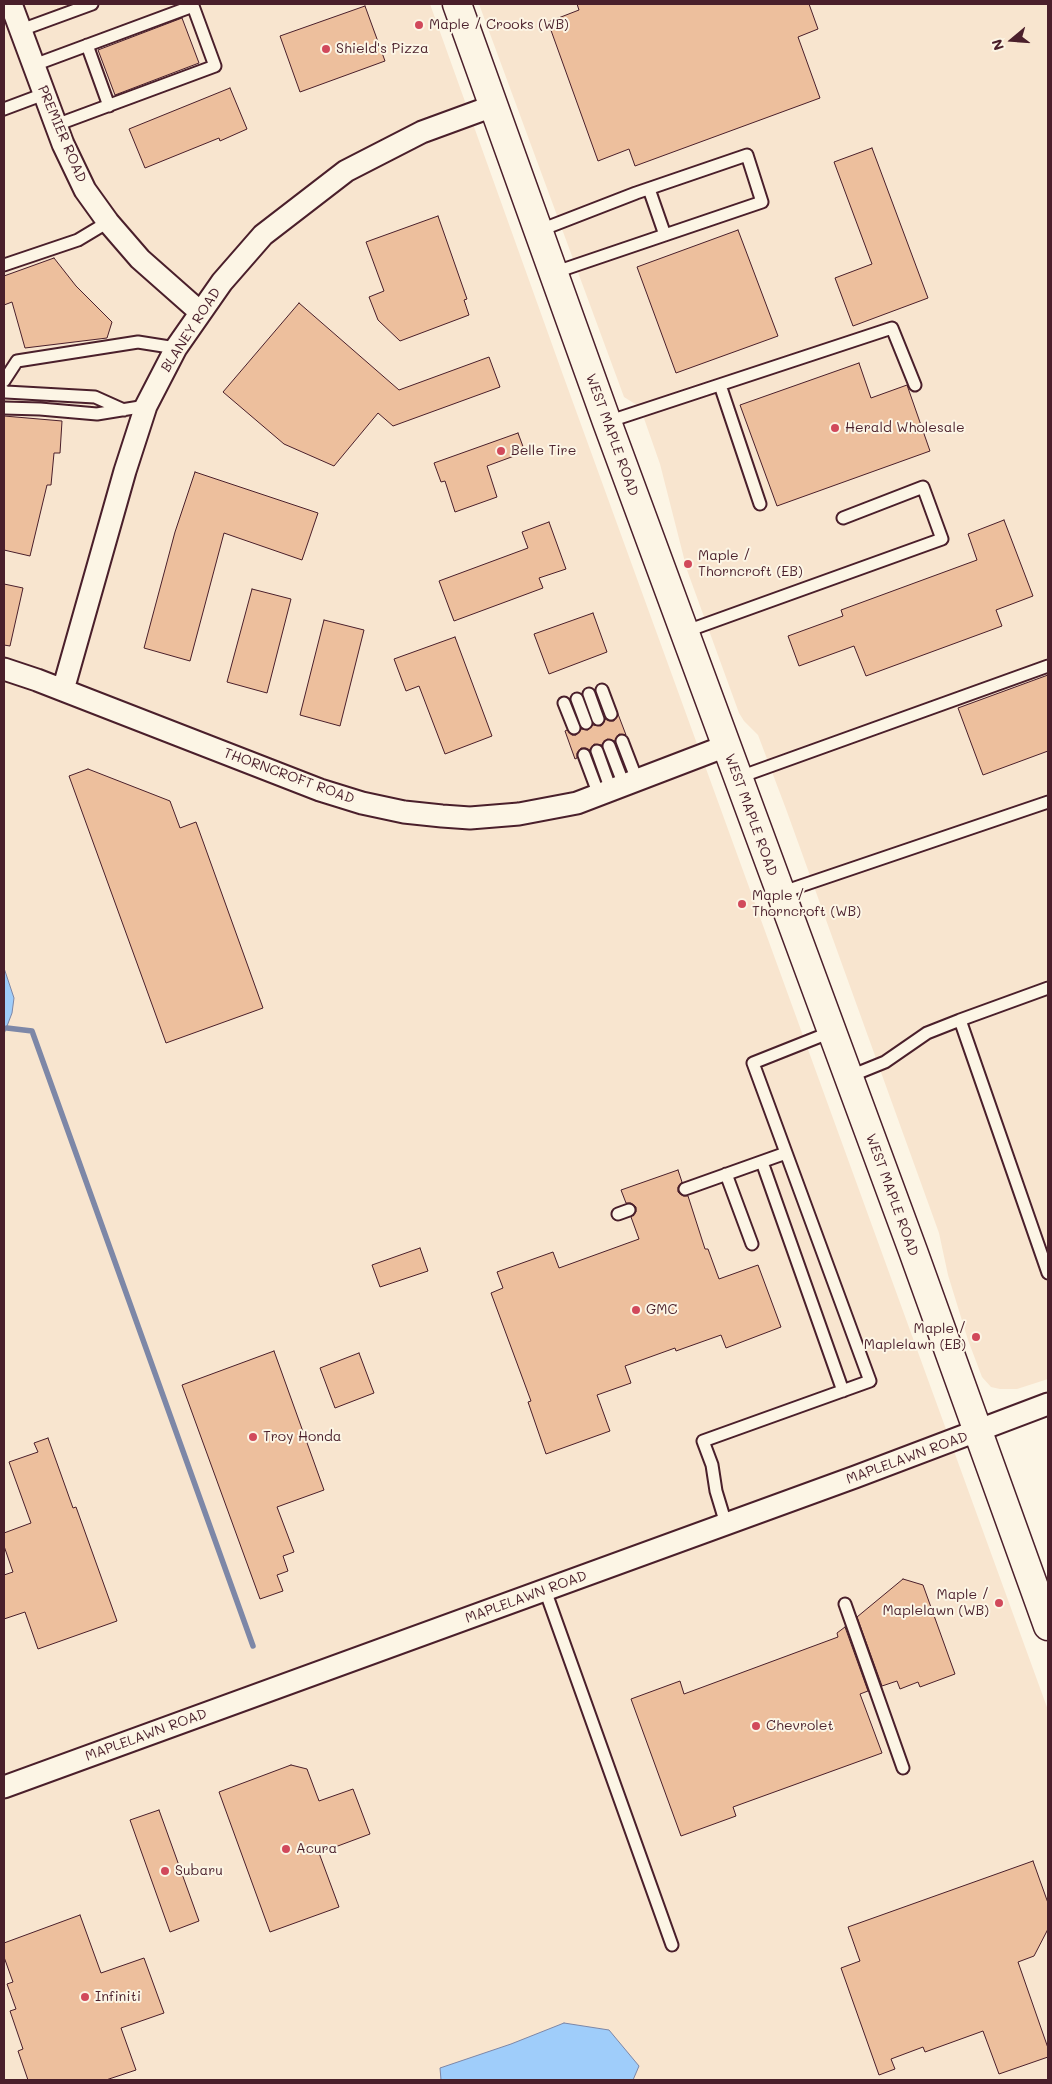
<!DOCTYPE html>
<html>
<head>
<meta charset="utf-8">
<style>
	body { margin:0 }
	#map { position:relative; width:1052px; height:2084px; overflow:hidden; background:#fcf5e5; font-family:Mali,sans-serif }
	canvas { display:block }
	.frame { position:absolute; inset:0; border:5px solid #4a1f2b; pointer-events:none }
	.north { position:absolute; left:987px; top:15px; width:50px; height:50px; -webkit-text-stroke:4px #fcf5e5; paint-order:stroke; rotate:252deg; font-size:14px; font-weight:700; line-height:20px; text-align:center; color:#4a1f2b }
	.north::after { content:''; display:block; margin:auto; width:18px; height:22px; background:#4a1f2b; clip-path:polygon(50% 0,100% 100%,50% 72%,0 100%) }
</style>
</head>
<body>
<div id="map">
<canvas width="1052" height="2084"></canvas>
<div class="frame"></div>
<div class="north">N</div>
</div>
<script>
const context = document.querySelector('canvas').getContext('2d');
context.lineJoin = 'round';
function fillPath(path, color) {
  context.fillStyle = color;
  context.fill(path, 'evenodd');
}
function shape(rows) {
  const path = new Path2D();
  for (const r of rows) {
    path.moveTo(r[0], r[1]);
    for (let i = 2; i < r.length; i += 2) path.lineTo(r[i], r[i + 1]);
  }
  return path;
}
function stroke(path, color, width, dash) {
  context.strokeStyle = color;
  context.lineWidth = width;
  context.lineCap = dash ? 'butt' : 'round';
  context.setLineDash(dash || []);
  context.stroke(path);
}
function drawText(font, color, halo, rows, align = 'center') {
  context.font = font + ' Mali,sans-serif';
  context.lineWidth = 4;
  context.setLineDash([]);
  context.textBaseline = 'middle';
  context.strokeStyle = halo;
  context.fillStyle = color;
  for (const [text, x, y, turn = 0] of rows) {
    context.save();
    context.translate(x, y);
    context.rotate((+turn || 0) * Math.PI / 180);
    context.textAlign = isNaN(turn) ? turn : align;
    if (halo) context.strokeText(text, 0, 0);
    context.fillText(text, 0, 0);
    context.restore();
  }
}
const built = shape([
	[4,4,430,4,563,375,1048,1710,1048,2080,4,2080],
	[479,4,1048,4,1048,1379,1017,1389,1000,1389,991,1387,982,1377,968,1340,948,1275,939,1233,786,809,758,735,744,721,739,713,687,570,660,464,640,407,624,397]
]);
const water = shape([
	[4,968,14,998,12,1013,4,1034,4,968],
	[564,2023,609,2030,639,2066,633,2080,441,2080,440,2068,511,2044,564,2023]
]);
const stream = shape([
	[7,1028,32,1031,253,1646]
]);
const building = shape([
	[577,4,809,4,818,29,798,37,820,98,635,166,629,149,598,161,548,22,579,10,577,4],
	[365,6,385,61,300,92,280,36,365,6],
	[182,18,199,63,115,95,98,50,182,18],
	[230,88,247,129,220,141,219,138,145,168,129,129,230,88],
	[872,148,928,298,853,326,835,278,872,264,834,162,872,148],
	[438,216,467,299,464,300,469,315,400,341,378,320,369,297,384,291,366,242,438,216],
	[738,230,778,336,676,373,637,267,738,230],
	[54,258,76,286,112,322,107,338,25,348,12,302,4,305,4,276,54,258],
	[299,303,399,390,489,357,500,387,393,426,378,413,334,466,284,444,223,392,299,303],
	[859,363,871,398,907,385,930,451,777,506,740,405,859,363],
	[4,416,62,421,60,453,54,453,51,485,47,485,30,556,4,550,4,416],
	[518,433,525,452,487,466,497,497,455,512,445,481,441,482,434,463,518,433],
	[195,472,318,513,302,560,224,533,190,661,144,648,175,532,195,472],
	[1004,520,1033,596,996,610,1002,626,866,676,854,646,799,666,788,636,843,616,841,610,977,560,968,534,1004,520],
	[549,522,566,569,539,578,543,588,454,621,439,581,528,548,522,532,549,522],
	[4,584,23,588,10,646,4,645,4,584],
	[252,589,291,599,267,693,227,682,252,589],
	[593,613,607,652,549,674,534,634,593,613],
	[324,620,364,630,340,726,300,715,324,620],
	[455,637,492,736,445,754,419,686,406,691,394,659,455,637],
	[1048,675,1048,751,983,775,958,708,1048,675],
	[618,714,626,735,619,734,615,741,607,739,602,745,594,744,590,750,586,748,581,748,577,753,577,758,575,759,565,731,567,730,572,735,576,735,581,729,588,730,593,725,601,726,605,719,609,721,614,721,618,714],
	[88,769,170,801,180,828,196,822,263,1008,166,1043,69,776,88,769],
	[678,1170,682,1182,678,1187,678,1192,683,1196,688,1196,705,1249,708,1249,719,1279,758,1265,781,1327,726,1348,721,1335,676,1351,675,1348,625,1366,631,1383,597,1395,610,1431,546,1454,528,1402,531,1401,491,1293,503,1288,497,1272,553,1252,559,1268,639,1239,631,1217,636,1212,636,1207,631,1203,626,1203,621,1190,678,1170],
	[420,1248,428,1271,380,1287,372,1265,420,1248],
	[274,1351,324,1490,277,1507,294,1552,283,1556,288,1571,277,1575,283,1591,260,1599,182,1385,274,1351],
	[359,1353,374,1393,335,1408,320,1368,359,1353],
	[48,1438,73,1508,76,1507,117,1621,38,1649,25,1612,4,1619,4,1575,13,1572,4,1546,4,1533,31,1523,9,1462,38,1452,34,1443,48,1438],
	[903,1579,923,1585,955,1674,920,1687,918,1682,900,1689,897,1681,882,1686,857,1617,903,1579],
	[845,1627,868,1691,860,1694,882,1753,733,1807,736,1816,681,1836,631,1699,680,1681,684,1694,838,1637,837,1633,845,1627],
	[291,1765,307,1769,319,1801,353,1789,370,1834,319,1853,339,1907,270,1932,219,1792,291,1765],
	[159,1810,199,1921,170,1932,130,1820,159,1810],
	[1033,1861,1048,1903,1048,1929,1034,1956,1018,1962,1048,2048,1048,2057,999,2074,983,2031,925,2052,923,2047,891,2059,895,2069,879,2075,841,1968,860,1961,848,1927,1033,1861],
	[80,1915,101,1973,144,1958,164,2013,121,2028,136,2070,106,2080,28,2080,18,2051,23,2049,10,2011,16,2009,7,1984,13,1982,4,1957,4,1943,80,1915]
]);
const service = shape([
	[21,30,92,4],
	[87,45,109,106],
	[34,65,193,6,215,66,56,125],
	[4,109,44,94],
	[649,189,665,235],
	[538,231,636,193,747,155,762,202,553,273],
	[4,265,78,240,108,222],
	[4,381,17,361,138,342,176,348],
	[720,385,760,504],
	[4,391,6,392,95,397,124,410],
	[4,408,40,409,97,414,146,406],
	[607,422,892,328,915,385],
	[684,632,942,539,923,487,843,518],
	[602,690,611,714],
	[589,694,598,719],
	[577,699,586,723],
	[564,703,574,728],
	[622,741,637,780],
	[609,746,624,785],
	[597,751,611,790],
	[584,755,599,795],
	[737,778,1048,666],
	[780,893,1048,802],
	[960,1020,1048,988],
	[848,1077,885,1062,927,1033,960,1020,1048,1273],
	[762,1162,843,1391],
	[726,1174,752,1244],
	[685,1189,786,1153],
	[618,1214,629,1210],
	[726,1524,716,1491,712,1465,703,1441,870,1381,753,1063,831,1032],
	[545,1590,672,1945],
	[845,1604,903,1768]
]);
const minor = shape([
	[11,4,63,144,85,190,108,222,140,259,200,312],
	[4,669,37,680,320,790,362,803,404,812,442,816,470,818,519,814,577,803,726,746],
	[63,690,125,471,146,406,176,348,222,282,263,235,346,171,422,132,493,106],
	[4,1787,855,1477,1048,1404]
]);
const secondary = shape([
	[457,4,607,422,913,1251,1048,1626]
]);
const markers = [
	[419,25,5,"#d1495b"],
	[326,49,5,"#d1495b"],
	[835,428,5,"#d1495b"],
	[501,451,5,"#d1495b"],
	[688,564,5,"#d1495b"],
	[742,904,5,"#d1495b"],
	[636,1310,5,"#d1495b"],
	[976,1337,5,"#d1495b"],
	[253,1437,5,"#d1495b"],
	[999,1603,5,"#d1495b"],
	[756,1726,5,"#d1495b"],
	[286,1849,5,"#d1495b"],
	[165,1871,5,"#d1495b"],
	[85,1997,5,"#d1495b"]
];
const poiNames = [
	["Maple / Crooks (WB)",429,25],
	["Shield's Pizza",336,49],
	["Herald Wholesale",845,428],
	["Belle Tire",511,451],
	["Maple /",698,556],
	["Thorncroft (EB)",698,572],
	["Maple /",752,896],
	["Thorncroft (WB)",752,912],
	["GMC",646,1310],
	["Maple /",966,1329,"right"],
	["Maplelawn (EB)",966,1345,"right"],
	["Troy Honda",263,1437],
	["Maple /",989,1595,"right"],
	["Maplelawn (WB)",989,1611,"right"],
	["Chevrolet",766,1726],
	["Acura",296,1849],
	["Subaru",175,1871],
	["Infiniti",95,1997]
];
const streetNames = [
	["PREMIER ROAD",62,134,67],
	["BLANEY ROAD",191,330,-57],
	["WEST MAPLE ROAD",612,435,70],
	["THORNCROFT ROAD",289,776,20],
	["WEST MAPLE ROAD",751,815,70],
	["WEST MAPLE ROAD",892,1195,70],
	["MAPLELAWN ROAD",907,1458,-20],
	["MAPLELAWN ROAD",526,1597,-20],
	["MAPLELAWN ROAD",146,1735,-20]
];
fillPath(built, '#f8e5cf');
fillPath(water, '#9fcdfa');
stroke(water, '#7d87a7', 1);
stroke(stream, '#7d87a7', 5.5);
fillPath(building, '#edbf9d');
stroke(building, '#4a1f2b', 1);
stroke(service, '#4a1f2b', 15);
stroke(minor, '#4a1f2b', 25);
stroke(secondary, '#4a1f2b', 31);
stroke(service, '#fcf5e5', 11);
stroke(minor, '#fcf5e5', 21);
stroke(secondary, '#fcf5e5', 28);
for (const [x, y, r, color] of markers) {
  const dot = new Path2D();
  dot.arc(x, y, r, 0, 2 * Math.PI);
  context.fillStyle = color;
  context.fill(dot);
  stroke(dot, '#fcf5e5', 2);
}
drawText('14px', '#4a1f2b', '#fcf5e5', poiNames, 'left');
drawText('14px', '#4a1f2b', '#fcf5e5', streetNames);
</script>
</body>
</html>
